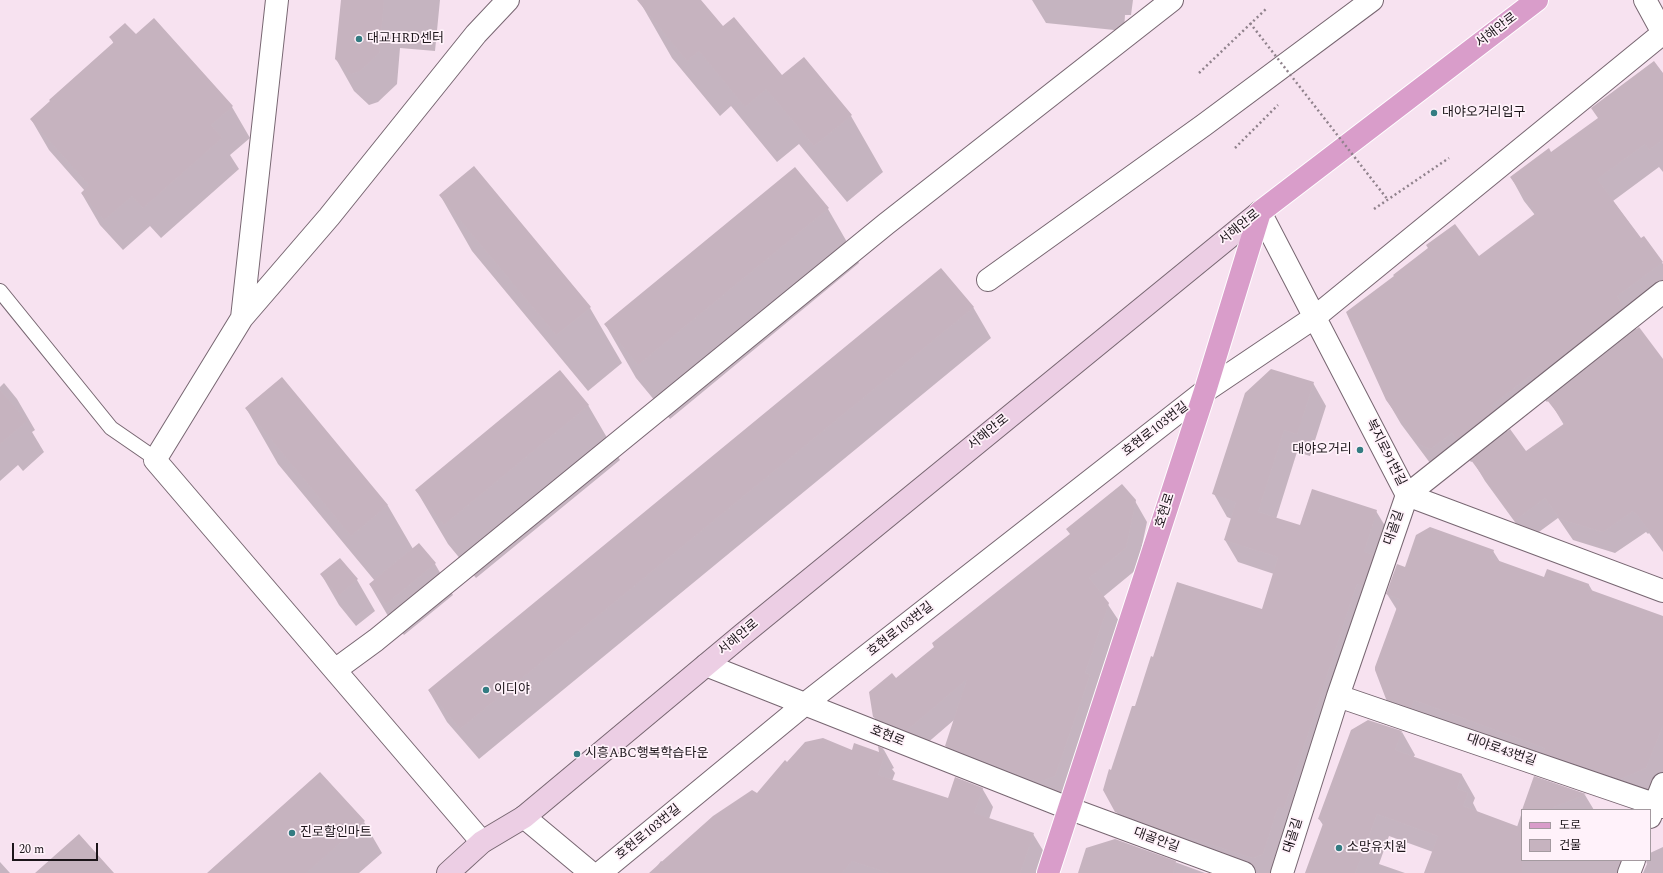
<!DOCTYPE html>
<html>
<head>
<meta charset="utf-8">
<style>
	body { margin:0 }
	#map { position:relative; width:1663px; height:873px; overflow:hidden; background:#f7e2f0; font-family:Spectral,"Noto Sans KR",serif }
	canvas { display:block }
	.legend { position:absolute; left:1521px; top:809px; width:130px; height:52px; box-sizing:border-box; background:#fff2fa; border:1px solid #a49aa0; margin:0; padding:5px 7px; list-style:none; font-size:12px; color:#1c151a }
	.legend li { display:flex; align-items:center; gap:8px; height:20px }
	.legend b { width:20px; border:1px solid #a49aa0 }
	.scale { position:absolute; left:12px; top:843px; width:86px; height:18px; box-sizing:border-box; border:2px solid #1c151a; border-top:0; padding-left:5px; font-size:12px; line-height:14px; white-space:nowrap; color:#1c151a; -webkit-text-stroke:3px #fff2fa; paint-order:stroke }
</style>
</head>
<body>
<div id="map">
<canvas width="1663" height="873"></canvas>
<ul class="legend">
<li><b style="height:5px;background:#d99dca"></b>도로</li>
<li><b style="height:11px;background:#c6b3bf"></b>건물</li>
</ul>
<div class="scale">20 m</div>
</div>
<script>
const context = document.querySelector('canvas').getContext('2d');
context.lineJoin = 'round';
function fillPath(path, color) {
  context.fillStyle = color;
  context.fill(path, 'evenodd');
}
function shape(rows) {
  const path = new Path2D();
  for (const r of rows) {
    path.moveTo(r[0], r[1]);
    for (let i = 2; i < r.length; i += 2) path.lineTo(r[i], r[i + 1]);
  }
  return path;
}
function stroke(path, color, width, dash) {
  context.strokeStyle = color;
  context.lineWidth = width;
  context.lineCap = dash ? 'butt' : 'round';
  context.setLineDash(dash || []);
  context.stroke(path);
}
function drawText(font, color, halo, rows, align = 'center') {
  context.font = font + ' Spectral,"Noto Sans KR",serif';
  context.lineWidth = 3.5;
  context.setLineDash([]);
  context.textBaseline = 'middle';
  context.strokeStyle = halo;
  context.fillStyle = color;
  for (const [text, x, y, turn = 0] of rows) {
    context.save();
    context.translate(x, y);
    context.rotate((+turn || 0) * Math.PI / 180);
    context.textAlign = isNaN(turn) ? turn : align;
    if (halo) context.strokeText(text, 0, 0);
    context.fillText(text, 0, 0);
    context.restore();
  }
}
const shadow = shape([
	[342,0,440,0,435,51,400,48,397,84,378,102,369,105,354,91,336,59],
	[643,0,699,0,723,28,782,76,804,59,851,116,883,172,847,202,799,144,777,162,731,106,720,116,672,58,640,2],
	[1032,0,1133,0,1131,15,1125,15,1124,31,1046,23],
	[135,36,232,107,250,138,230,155,239,169,161,238,150,226,123,250,100,225,82,194,85,191,49,150,31,119,114,44,110,37],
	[1663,75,1663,172,1659,167,1613,201,1641,239,1643,237,1663,264,1663,295,1631,319,1637,330,1663,360,1663,552,1649,533,1648,534,1646,532,1615,553,1573,540,1558,518,1528,540,1485,481,1473,461,1471,462,1466,456,1433,467,1401,424,1387,400,1479,257,1535,215,1524,201,1511,177,1551,153],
	[1544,399,1547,402,1549,400,1564,425,1526,452,1505,429],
	[795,169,828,209,859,263,670,419,636,378,605,324],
	[440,195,590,308,622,363,588,391,472,251],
	[973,307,991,338,479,759,447,722,429,691],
	[282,379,388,506,413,549,419,544,435,564,453,595,404,635,388,616,370,585,375,581,278,464,246,408],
	[4,383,17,399,35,430,32,432,44,452,23,471,18,465,0,481,0,387],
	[1313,383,1326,406,1310,456,1297,452,1276,519,1301,527,1376,511,1390,534,1277,873,1233,873,1129,835,1116,811,1112,771,1153,658,1263,610,1274,574,1238,562,1225,540,1232,519,1227,517,1214,494],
	[588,405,620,460,476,578,448,544,416,490],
	[1135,501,1147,522,1137,569,1103,597,1121,624,1066,796,958,766,946,746,954,720,918,751,886,738,874,717,896,679],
	[1493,551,1500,562,1544,578,1589,585,1593,592,1663,617,1663,789,1634,801,1400,721,1386,699,1397,610,1387,594,1405,568],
	[340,559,357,580,375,611,356,626,339,605,321,574],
	[1402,732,1415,755,1413,758,1462,775,1475,798,1473,803,1478,813,1517,827,1522,812,1522,860,1634,860,1639,873,1425,873,1433,852,1389,836,1379,864,1405,873,1312,873,1323,825,1319,819],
	[879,748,884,750,894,768,892,769,895,773,892,781,949,799,982,788,993,807,989,819,1033,834,1044,852,1037,873,652,873,661,861,663,862,757,794,787,763,852,751,880,753],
	[1535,778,1585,795,1594,810,1523,810],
	[364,822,382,853,359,873,208,873],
	[1115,840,1205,873,1079,873],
	[1663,847,1663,873,1643,873,1647,864,1646,860,1650,860,1650,853],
	[0,862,10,873,0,873]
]);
const building = shape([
	[341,0,384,0,379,53,360,71,351,74,335,59],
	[637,0,701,0,723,26,734,17,782,75,804,57,852,115,814,146,766,89,745,107,699,51,687,61],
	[154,18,233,106,211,125,222,138,143,208,132,196,104,220,81,193,89,185,30,119,50,101,49,100,114,42,109,37,125,23,136,34],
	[1654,61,1663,73,1663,139,1649,150,1645,144,1597,179,1641,238,1644,236,1663,262,1617,296,1624,307,1533,379,1530,376,1493,404,1491,405,1495,410,1457,440,1452,433,1430,449,1418,444,1386,400,1346,312,1394,276,1393,275,1428,248,1426,245,1455,224,1479,256,1536,213,1510,177,1549,148,1551,152,1598,118,1591,108],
	[474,166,591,307,556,335,439,195],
	[795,167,829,208,638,365,604,324],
	[941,268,974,307,460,729,428,690],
	[1639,327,1663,359,1663,549,1636,513,1635,514,1633,511,1603,532,1560,519,1545,498,1515,520,1471,460,1510,429,1526,451,1565,423,1547,400],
	[1271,369,1314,382,1297,434,1284,430,1258,512,1300,525,1312,489,1377,510,1364,552,1373,555,1363,586,1357,584,1355,589,1284,808,1278,807,1263,854,1253,858,1185,836,1184,838,1115,812,1103,790,1109,769,1111,770,1132,706,1135,706,1151,656,1153,657,1177,582,1262,609,1278,557,1224,540,1236,502,1212,494,1245,393],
	[560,370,589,405,444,525,415,490],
	[282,377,388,505,351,536,245,408],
	[0,390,27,421,0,444],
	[1122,484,1136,500,1126,548,1089,578,1109,603,1085,673,1090,675,1055,776,1039,782,945,746,967,679,906,731,873,717,869,692,892,673,896,678,934,647,932,643,1070,534,1066,529],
	[1430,527,1494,550,1491,558,1544,577,1547,569,1589,584,1588,589,1663,616,1663,725,1646,768,1620,779,1543,753,1545,748,1414,700,1411,708,1386,699,1375,670,1375,667,1400,599,1386,594,1397,564,1405,567,1416,535],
	[419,543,436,563,386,604,369,584],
	[340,558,358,579,338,596,320,574],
	[1368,720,1402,731,1395,750,1462,774,1457,789,1468,793,1463,806,1522,828,1522,873,1424,873,1438,836,1377,814,1355,873,1305,873,1324,821,1318,819,1351,730],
	[823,738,852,750,854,743,879,752,878,746,884,749,880,752,885,754,878,775,948,798,955,777,983,788,974,813,1034,833,1020,873,889,873,852,861,842,873,649,873,713,816,752,790,757,793,785,760,787,762,805,742],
	[320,772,365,821,306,873,207,873],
	[1534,776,1586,794,1547,810,1522,810],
	[79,834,114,873,35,873],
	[1115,839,1176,861,1173,873,1078,873,1086,848]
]);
const path = shape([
	[1199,73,1266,9],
	[1235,148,1278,105],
	[1374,209,1449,158]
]);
const lane = shape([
	[0,291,111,428,156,459]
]);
const street = shape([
	[277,0,242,318,155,460,482,842],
	[1645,0,1663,33],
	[1260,212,1407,495,1663,591],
	[988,280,1204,125,1372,0],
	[242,318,329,217,476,34,508,0],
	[706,665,1068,808,1244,873],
	[335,670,376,640,886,224,1172,0],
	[1338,696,1663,807],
	[524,817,591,873],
	[1650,817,1663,784],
	[600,873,805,704,1205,391,1315,317,1663,33],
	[1282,873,1338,696,1407,495,1663,292],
	[1629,873,1634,860]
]);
const secondary = shape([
	[448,873,482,842,524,817,742,635,1260,212]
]);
const primary = shape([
	[1048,873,1205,391,1260,212,1537,0]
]);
const pathBridge = shape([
	[1250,23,1388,200]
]);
const markers = [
	[359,39,4,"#337c82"],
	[1434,113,4,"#337c82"],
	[1360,450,4,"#337c82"],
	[486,690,4,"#337c82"],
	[577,754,4,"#337c82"],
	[292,833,4,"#337c82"],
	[1339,848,4,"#337c82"]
];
const streetNames = [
	["서해안로",1497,31,-37],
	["서해안로",1240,228,-39],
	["호현로103번길",1156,430,-38],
	["서해안로",989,433,-39],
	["복지로91번길",1385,453,63],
	["호현로",1166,511,-72],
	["대골길",1395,528,-71],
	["호현로103번길",901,630,-38],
	["서해안로",739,638,-40],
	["호현로",887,737,22],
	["대야로43번길",1501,751,19],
	["호현로103번길",649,833,-39],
	["대골길",1294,836,-72],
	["대골안길",1156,841,20]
];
const poiNames = [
	["대교HRD센터",367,39],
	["대야오거리입구",1442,113],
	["대야오거리",1352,450,"right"],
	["이디야",494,690],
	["시흥ABC행복학습타운",585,754],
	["진로할인마트",300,833],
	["소망유치원",1347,848]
];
fillPath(shadow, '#0003');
fillPath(building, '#c6b3bf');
stroke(lane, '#776671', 16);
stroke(street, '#776671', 24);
stroke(secondary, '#776671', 24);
stroke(primary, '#fff', 24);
stroke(path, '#90828c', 2.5, [2, 3]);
stroke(lane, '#fff', 14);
stroke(street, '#fff', 22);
stroke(secondary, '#eccee4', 22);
stroke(primary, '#d99dca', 22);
stroke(pathBridge, '#90828c', 2.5, [2, 3]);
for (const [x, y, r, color] of markers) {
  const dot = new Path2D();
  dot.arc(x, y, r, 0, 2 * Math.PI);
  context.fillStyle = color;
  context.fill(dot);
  stroke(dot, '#fff2fa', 1.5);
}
drawText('13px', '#1c151a', '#fff2fa', streetNames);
drawText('13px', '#1c151a', '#fff2fa', poiNames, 'left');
</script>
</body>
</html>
